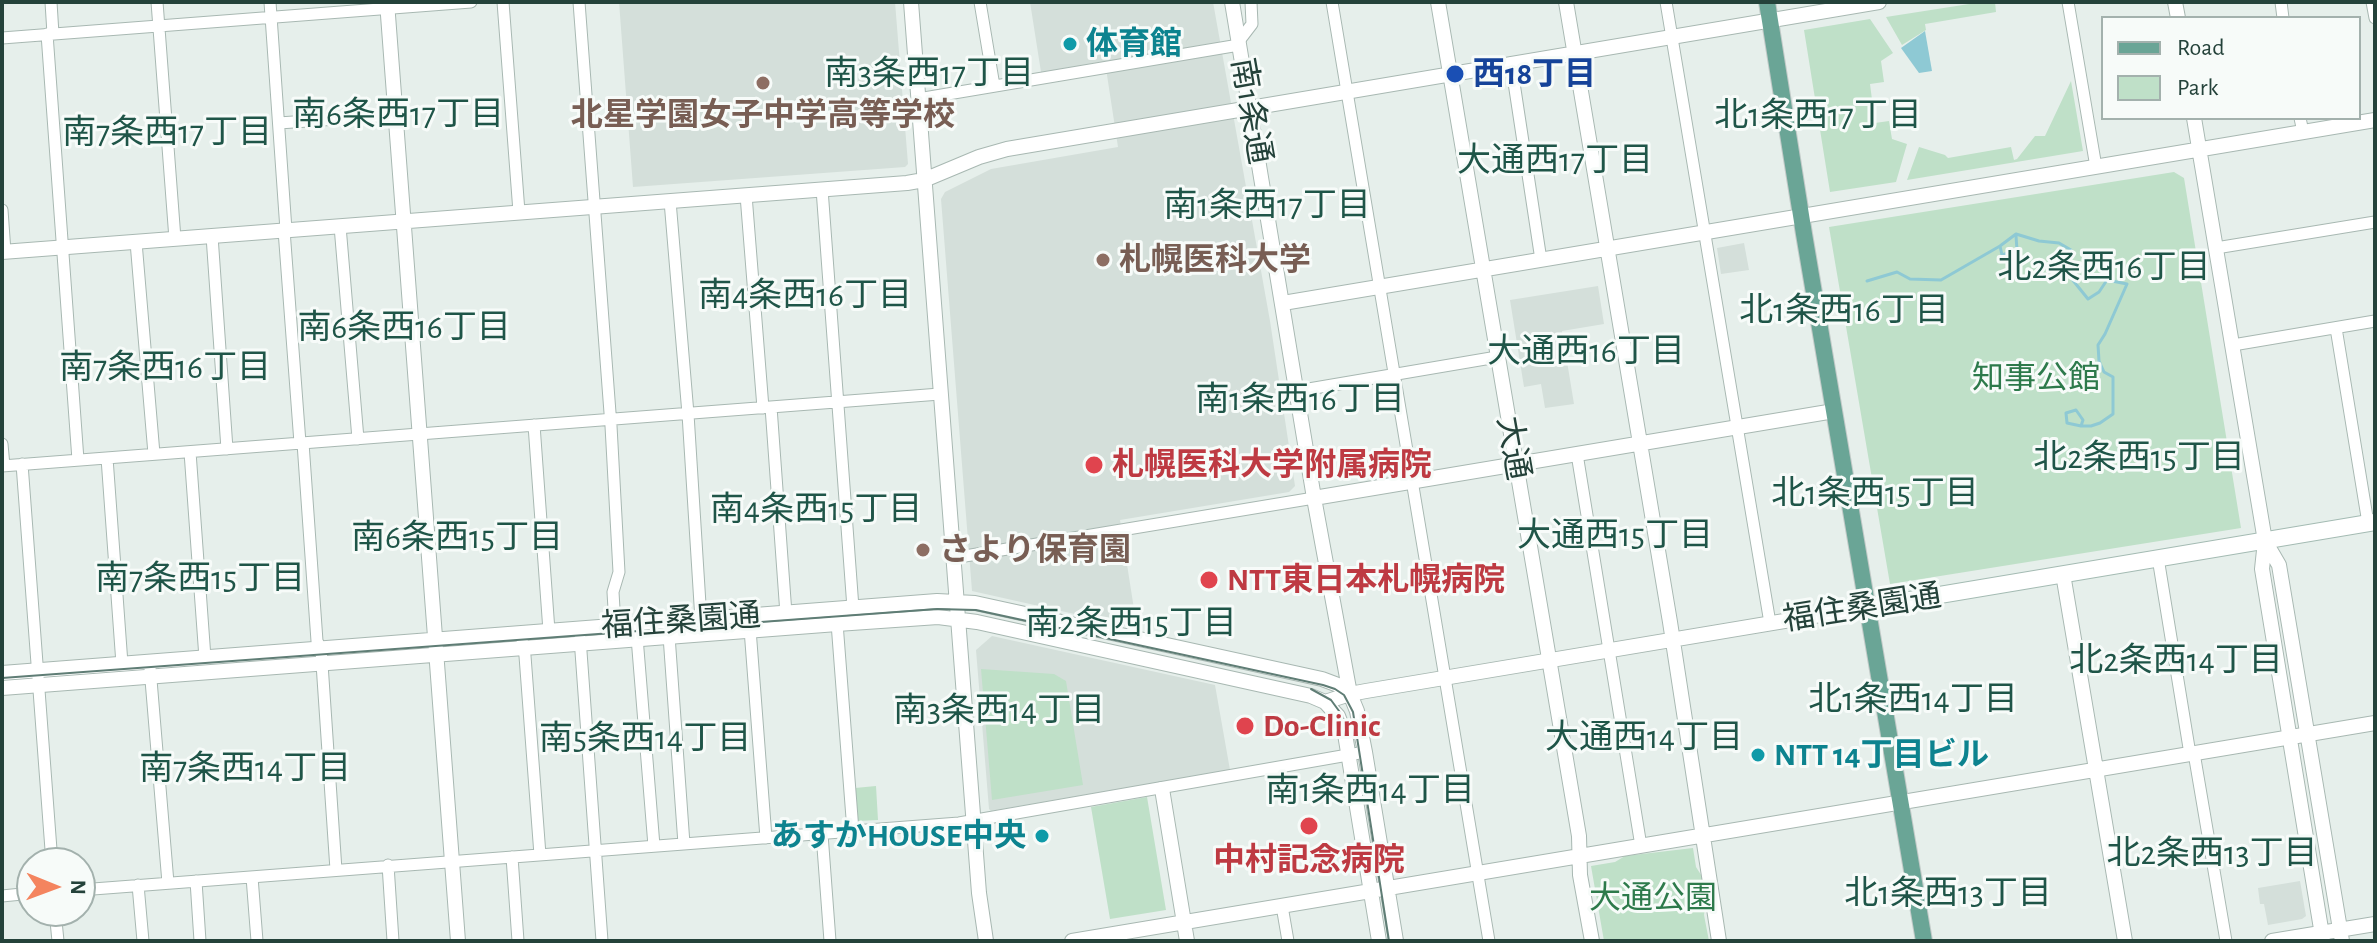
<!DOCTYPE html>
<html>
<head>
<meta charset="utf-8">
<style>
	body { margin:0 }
	#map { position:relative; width:2377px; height:943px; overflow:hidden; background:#e6efeb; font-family:"Alegreya Sans",sans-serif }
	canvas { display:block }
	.frame { position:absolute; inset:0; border:4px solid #24423a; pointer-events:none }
	.legend { position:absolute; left:2101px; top:16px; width:260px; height:104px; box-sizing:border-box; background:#f7fbf9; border:2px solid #a3b1ad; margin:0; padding:10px 14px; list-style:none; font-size:24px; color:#24423a }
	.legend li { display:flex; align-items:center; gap:16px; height:40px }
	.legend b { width:40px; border:2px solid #a3b1ad }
	.north { position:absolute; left:16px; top:847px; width:80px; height:80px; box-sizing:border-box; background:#f7fbf9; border:2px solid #a3b1ad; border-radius:50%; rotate:91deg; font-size:22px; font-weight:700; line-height:32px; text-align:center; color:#24423a }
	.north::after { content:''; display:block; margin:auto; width:28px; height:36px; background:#f4845f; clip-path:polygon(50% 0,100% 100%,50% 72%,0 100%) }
</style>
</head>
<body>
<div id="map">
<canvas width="2377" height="943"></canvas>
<div class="frame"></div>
<ul class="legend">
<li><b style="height:10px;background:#6aa596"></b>Road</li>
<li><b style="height:22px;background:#bfe0c8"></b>Park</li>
</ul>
<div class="north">N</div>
</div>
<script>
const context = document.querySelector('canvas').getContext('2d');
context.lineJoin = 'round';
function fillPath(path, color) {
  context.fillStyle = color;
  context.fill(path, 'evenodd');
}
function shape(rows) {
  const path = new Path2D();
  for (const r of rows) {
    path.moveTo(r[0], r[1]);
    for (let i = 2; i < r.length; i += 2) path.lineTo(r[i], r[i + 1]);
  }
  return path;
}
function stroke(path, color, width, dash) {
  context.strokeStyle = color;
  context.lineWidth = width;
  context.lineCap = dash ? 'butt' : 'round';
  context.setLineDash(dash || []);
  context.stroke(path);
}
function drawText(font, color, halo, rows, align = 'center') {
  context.font = font + ' "Alegreya Sans","Noto Sans JP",sans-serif';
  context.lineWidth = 6;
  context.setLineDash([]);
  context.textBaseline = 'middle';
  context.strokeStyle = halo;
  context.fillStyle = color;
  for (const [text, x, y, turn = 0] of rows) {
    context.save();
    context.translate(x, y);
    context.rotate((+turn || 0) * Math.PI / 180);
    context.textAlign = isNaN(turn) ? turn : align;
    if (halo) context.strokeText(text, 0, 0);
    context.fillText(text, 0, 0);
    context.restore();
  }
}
const built = shape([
	[619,2,895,2,908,164,905,167,633,187],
	[1030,2,1213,2,1270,321,1295,486,1289,492,1120,520,1137,628,972,591,941,199,945,192,991,169,1118,147,1105,62,1041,72],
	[1744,243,1749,270,1721,274,1717,248],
	[1598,286,1604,324,1562,331,1574,404,1545,408,1541,384,1524,387,1510,300],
	[992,636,1215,685,1230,770,991,811,989,809,976,650],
	[2300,881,2306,916,2302,919,2268,925,2264,904,2260,904,2258,888]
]);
const green = shape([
	[1982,2,1995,2,1996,12,1925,24,1926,30,1902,45,1886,17],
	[1870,19,1893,53,1881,61,1884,82,1870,84,1875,123,1889,121,1892,139,1907,144,1896,182,1830,192,1804,30],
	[2071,81,2083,151,1907,180,1919,147,1945,155,1948,158,2011,147,2014,160,2017,159,2035,136,2045,136],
	[2174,172,2184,178,2241,528,1890,584,1829,227],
	[981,669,1054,674,1066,681,1083,785,992,800],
	[876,786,878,820,858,821,855,788],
	[1147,797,1166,910,1110,919,1091,807],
	[1693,848,1696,867,1703,878,1706,901,1704,915,1709,941,1604,941,1591,866,1615,862,1625,856]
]);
const water = shape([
	[1925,31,1932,71,1919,73,1901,48]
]);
const stream = shape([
	[2000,246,2002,255,2017,250,2016,236],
	[1867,281,1897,272,1910,279,1941,280,2000,246,2016,234,2039,241,2059,243,2071,250,2067,261,2067,273,2088,299,2099,292,2107,280,2127,284,2105,334,2098,345,2099,361,2104,372,2113,377,2113,414,2100,423,2091,426,2081,426,2083,420,2076,410,2066,413,2067,423,2081,426]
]);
const minor = shape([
	[51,2,53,34],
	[157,2,175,239],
	[270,2,286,230],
	[503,2,519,212],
	[579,2,611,426,619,572,613,592,615,626],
	[980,2,994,86],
	[1332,2,1489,941],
	[1666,2,1770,623],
	[2068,2,2096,167],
	[2281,2,2283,18],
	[2372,2,2375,18],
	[47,34,78,460],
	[2,38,471,2],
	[1239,41,1252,24,1251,2],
	[1511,63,1541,260],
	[918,99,1239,45],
	[2300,118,2303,132],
	[279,123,395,115],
	[822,189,853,608],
	[746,195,763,408],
	[670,201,688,414,701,620],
	[2,210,5,252],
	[340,226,358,439],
	[284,230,300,443],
	[212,236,227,449],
	[136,242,154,454],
	[2216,248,2375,222],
	[2336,328,2368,523],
	[2233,345,2375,321],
	[1297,391,1497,357],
	[771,407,786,614],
	[534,425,549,631],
	[303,443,317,641,321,649,336,870],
	[2,444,4,466],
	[190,452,205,658],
	[1577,454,1641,846],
	[107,458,122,664],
	[22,464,52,863],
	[2,466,940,394],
	[953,558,1314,498],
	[2158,558,2190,754],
	[836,610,853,831],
	[749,616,766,838],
	[668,622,684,844],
	[636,625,654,846],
	[521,634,525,656,540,855],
	[580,638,602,941],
	[150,668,168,883],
	[2194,753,2226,941],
	[822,834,830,941],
	[512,857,518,941],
	[388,865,393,941],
	[252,877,257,941],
	[196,881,200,941],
	[138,885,143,941],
	[80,890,959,823,1365,752],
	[2,896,32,893],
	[1282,906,1288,941],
	[55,911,58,941]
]);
const tertiary = shape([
	[387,2,458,941],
	[911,2,979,893,986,941],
	[1232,2,1314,498,1350,694,1357,711,1365,752,1396,941],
	[1438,2,1579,836,1580,875,1592,941],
	[1566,2,1670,622,1719,941],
	[2175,2,2178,18],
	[2194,118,2265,541,2262,569,2323,941],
	[2,252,907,183,924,180,979,157,1007,149,1879,2],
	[1283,303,2375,120],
	[1314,498,1834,411],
	[2265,541,2279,565,2342,941],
	[2063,574,2125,941],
	[2,673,937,601,975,603,1322,679,1338,685,1350,694],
	[2,688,837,624,938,617,977,622,1311,696,1325,702,1338,716,1345,734,1379,941],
	[1325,702,1350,694,1366,691,1868,607],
	[1162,789,1187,941],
	[1072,941,2375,723],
	[2272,941,2375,924]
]);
const secondary = shape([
	[1868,607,2375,522]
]);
const primary = shape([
	[1767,2,1804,234,1924,941]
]);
const tram = shape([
	[2,678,937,609,976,610,1323,685,1335,689,1344,695,1353,712,1389,941],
	[1311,689,1331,700,1342,715,1350,736]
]);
const markers = [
	[1070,44,8,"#0f9aa8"],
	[1455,74,10,"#1a4fb4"],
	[763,83,8,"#8d6e63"],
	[1103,260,8,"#8d6e63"],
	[1094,465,10,"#e0444e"],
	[923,550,8,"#8d6e63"],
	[1209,580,10,"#e0444e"],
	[1245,726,10,"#e0444e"],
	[1758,755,8,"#0f9aa8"],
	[1309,826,10,"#e0444e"],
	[1042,836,8,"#0f9aa8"]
];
const cultureNames = [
	["体育館",1086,44],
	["NTT 14丁目ビル",1774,755],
	["あすかHOUSE中央",1026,836,"right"]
];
const transitNames = [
	["西18丁目",1473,74]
];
const streetNames = [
	["南1条通",1251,111,80],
	["大通",1513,448,80],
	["福住桑園通",1862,608,-9],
	["福住桑園通",681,621,-4]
];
const educationNames = [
	["北星学園女子中学高等学校",763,115,"center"],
	["札幌医科大学",1119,260],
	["さより保育園",939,550]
];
const parkNames = [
	["知事公館",2036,378],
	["大通公園",1653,898]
];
const healthNames = [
	["札幌医科大学附属病院",1112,465],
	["NTT東日本札幌病院",1227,580],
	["Do-Clinic",1263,726],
	["中村記念病院",1309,860,"center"]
];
const neighbourhoodNames = [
	["南3条西17丁目",929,74],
	["南6条西17丁目",398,115],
	["北1条西17丁目",1818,116],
	["南7条西17丁目",167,133],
	["大通西17丁目",1555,161],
	["南1条西17丁目",1267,206],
	["北2条西16丁目",2104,268],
	["南4条西16丁目",805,296],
	["北1条西16丁目",1844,311],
	["南6条西16丁目",404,328],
	["大通西16丁目",1586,352],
	["南7条西16丁目",165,368],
	["南1条西16丁目",1300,400],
	["北2条西15丁目",2139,458],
	["北1条西15丁目",1875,494],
	["南4条西15丁目",816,510],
	["大通西15丁目",1615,536],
	["南6条西15丁目",457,538],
	["南7条西15丁目",200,579],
	["南2条西15丁目",1131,624],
	["北2条西14丁目",2176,661],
	["北1条西14丁目",1913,700],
	["南3条西14丁目",999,711],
	["大通西14丁目",1644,738],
	["南5条西14丁目",645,739],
	["南7条西14丁目",245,769],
	["南1条西14丁目",1370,791],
	["北2条西13丁目",2212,854],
	["北1条西13丁目",1948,894]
];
fillPath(built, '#d4dfda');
fillPath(green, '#bfe0c8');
fillPath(water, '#8ec9d4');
stroke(stream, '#8ec9d4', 3);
stroke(minor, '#a8b8b2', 13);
stroke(tertiary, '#a8b8b2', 16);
stroke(secondary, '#a4bbb3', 18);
stroke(primary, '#c2cac8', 18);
stroke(minor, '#fff', 11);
stroke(tertiary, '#fff', 14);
stroke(secondary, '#fff', 16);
stroke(primary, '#6aa596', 16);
stroke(tram, '#5f7d75', 2);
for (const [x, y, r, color] of markers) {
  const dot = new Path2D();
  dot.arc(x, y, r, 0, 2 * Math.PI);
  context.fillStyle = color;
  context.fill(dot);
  stroke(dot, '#f7fbf9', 3);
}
drawText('bold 32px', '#0d838f', '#f7fbf9', cultureNames, 'left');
drawText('bold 32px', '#164399', '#f7fbf9', transitNames, 'left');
drawText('32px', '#24423a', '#f7fbf9', streetNames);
drawText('bold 32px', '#785e54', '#f7fbf9', educationNames, 'left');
drawText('32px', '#2d7a4b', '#f7fbf9', parkNames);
drawText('bold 32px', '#be3a42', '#f7fbf9', healthNames, 'left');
drawText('34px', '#1f5548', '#f7fbf9', neighbourhoodNames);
</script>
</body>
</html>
